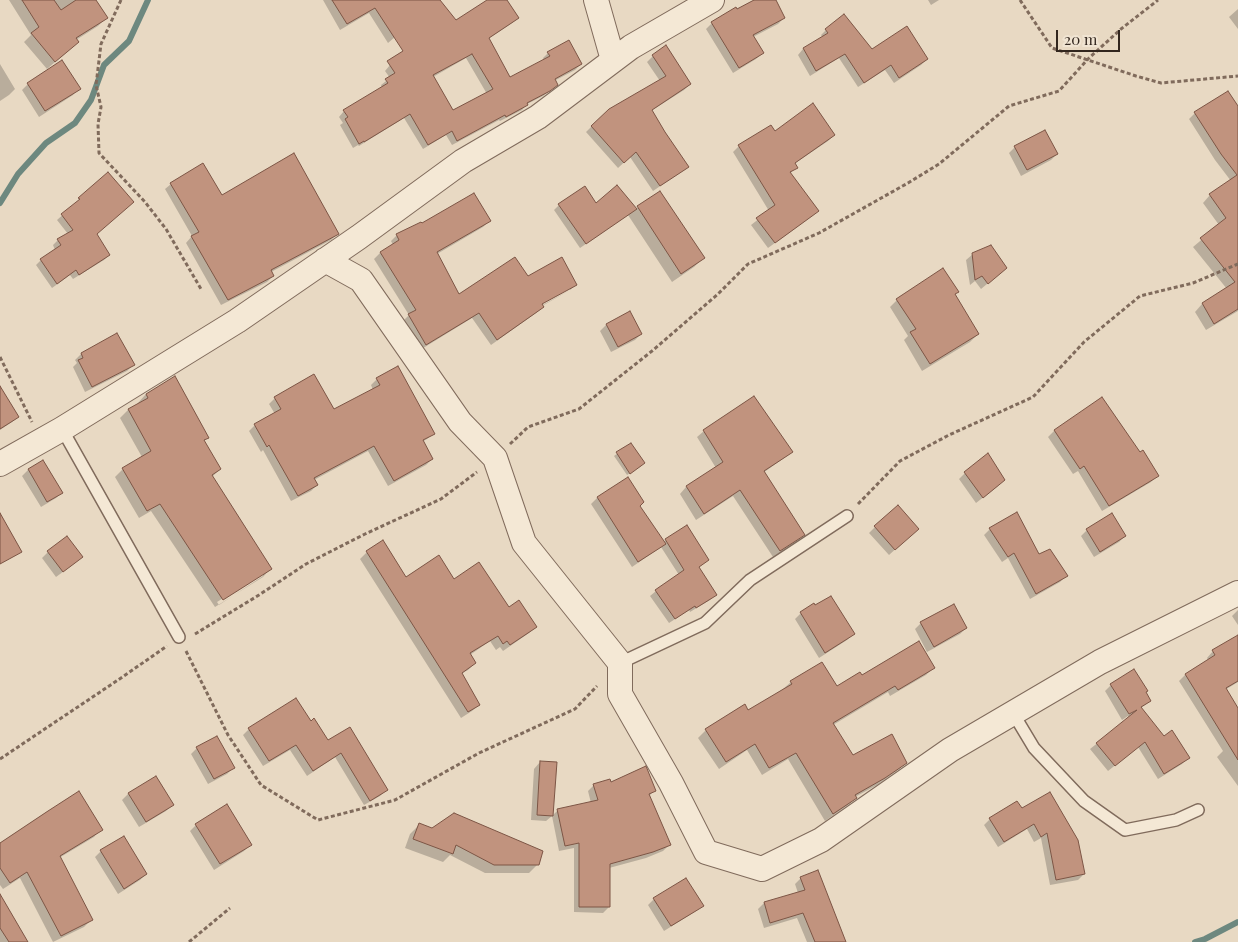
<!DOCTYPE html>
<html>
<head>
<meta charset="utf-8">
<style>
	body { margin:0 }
	#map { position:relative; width:1238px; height:942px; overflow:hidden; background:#e8d9c3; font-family:"Playfair Display",serif }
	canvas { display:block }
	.scale { position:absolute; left:1056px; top:30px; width:64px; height:22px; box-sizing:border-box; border:2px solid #32261e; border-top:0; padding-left:6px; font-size:15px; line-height:18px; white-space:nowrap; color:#32261e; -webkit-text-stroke:4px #f0e4d2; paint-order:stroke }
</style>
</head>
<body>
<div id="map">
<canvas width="1238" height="942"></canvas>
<div class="scale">20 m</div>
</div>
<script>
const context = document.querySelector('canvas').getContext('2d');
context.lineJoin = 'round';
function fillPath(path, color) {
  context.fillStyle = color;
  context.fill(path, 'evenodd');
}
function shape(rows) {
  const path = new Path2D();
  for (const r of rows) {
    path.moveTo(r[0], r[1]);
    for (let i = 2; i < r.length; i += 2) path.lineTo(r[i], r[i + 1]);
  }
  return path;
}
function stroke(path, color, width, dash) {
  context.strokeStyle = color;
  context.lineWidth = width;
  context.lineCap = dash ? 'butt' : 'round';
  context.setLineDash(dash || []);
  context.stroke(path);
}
const shadow = shape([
	[9,0,94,0,106,18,98,26,76,40,69,50,47,69,24,42,31,35],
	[323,0,438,0,388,43,369,13,340,30],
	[489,0,506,0,518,18,512,23,488,39,509,79,544,61,543,58,548,53,581,64,575,70,554,81,551,90,543,96,527,104,522,110,500,121,499,120,452,145,446,135,423,149,404,118,359,146,358,145,353,148,340,125,343,123,339,117,344,111,382,88,381,85,390,78,385,71,390,65],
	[466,58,487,94,453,111,433,77],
	[757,0,774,0,784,18,778,24,753,37,763,53,756,59,733,73,706,29,712,23,735,9,737,11],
	[928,0,939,0,931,5],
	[1238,9,1238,29,1229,17],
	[826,30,872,51,927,59,921,65,894,83,885,70,858,87,839,58,810,76,798,55,803,49,823,38,821,35],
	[653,56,690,84,684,90,651,111,687,166,681,172,653,191,630,157,618,168,586,132,592,126,660,81,647,62],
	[0,64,15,89,9,95,0,101],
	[28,84,79,88,73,95,39,117,22,90],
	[1228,92,1238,108,1238,311,1206,330,1195,312,1202,304,1227,289,1193,247,1219,225,1203,203,1210,195,1231,181,1215,160,1189,119,1195,113],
	[774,132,834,135,828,141,794,164,796,167,790,174,818,210,812,216,768,248,751,225,769,211,733,152,739,146],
	[1015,147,1057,154,1051,160,1021,176,1009,153],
	[108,174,96,234,109,255,104,260,73,279,70,275,52,288,36,265,41,260,55,250,53,245,58,240,68,234,57,220],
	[171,184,221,196,337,234,331,240,271,272,273,276,267,282,221,305,186,243,192,236,165,189],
	[659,192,703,258,694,267,672,282,628,215,580,248,554,210,559,205,596,205,636,209],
	[489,221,483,227,437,254,459,296,528,277,576,285,570,290,570,287,536,306,537,308,570,290,542,306,542,307,536,313,491,345,472,318,420,350,403,321,409,315,374,259,380,253,393,245,391,241,397,235],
	[973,254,999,274,981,289,975,281,970,285,966,260],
	[897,300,978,334,970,342,922,371,904,340,908,336,890,307],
	[630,313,641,334,635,340,611,352,600,331,606,325],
	[81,354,133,365,127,371,85,392,73,367,77,363,75,360],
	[397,368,433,434,427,439,422,442,432,459,426,465,388,486,368,451,314,480,317,485,311,491,291,501,263,450,261,452,249,431,255,425,275,414,269,404,275,398,334,411,373,390,371,385,377,379],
	[0,389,18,417,12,422,0,430],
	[146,394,207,437,203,442,220,469,212,477,271,568,263,577,215,607,151,511,139,518,115,477,123,469,142,457,120,418,128,410,139,404,138,403],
	[263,573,263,576,219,605,217,602],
	[1101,399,1157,476,1151,482,1102,511,1078,471,1073,474,1048,437,1054,431],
	[704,431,791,452,784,458,763,473,803,535,796,542,773,557,733,496,696,520,680,494,686,487,716,468,697,437],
	[630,444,641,466,627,475,614,456],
	[43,462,62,492,56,498,41,507,22,476,28,470],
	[965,473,998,486,976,503,959,479],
	[627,479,639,507,663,542,687,526,708,560,698,568,715,594,710,600,690,612,689,610,669,623,650,596,656,591,679,575,661,547,632,567,591,504,597,498],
	[875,527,911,535,889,555,869,533],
	[990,529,1039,556,1066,576,1060,582,1030,599,1008,558,1002,562,984,535],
	[1087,530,1125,536,1119,542,1094,557,1081,536],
	[383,542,405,579,508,609,536,626,529,633,503,651,500,647,496,650,490,641,470,655,475,663,468,670,461,674,479,705,472,711,461,718,360,559,367,552],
	[48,552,81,557,75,563,56,577,42,558],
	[953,605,966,628,960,634,927,652,915,629,921,623],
	[1238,610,1238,625,1232,616],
	[801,613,853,634,847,640,819,658,795,619],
	[1238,636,1238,682,1225,690,1238,710,1238,786,1217,757,1223,751,1179,681,1185,675,1209,661,1207,658,1213,651],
	[934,667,926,675,890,696,888,692,833,725,853,757,906,763,898,770,877,785,855,797,856,798,848,805,825,821,788,759,762,775,747,750,719,769,698,738,706,730,744,705,748,712,783,689,791,682,837,687,861,677],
	[1111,685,1145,693,1150,701,1140,709,1163,738,1188,758,1182,764,1158,779,1138,747,1108,771,1090,749,1129,718,1128,716,1122,720,1105,691],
	[310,722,328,741,386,790,380,796,364,805,335,757,307,776,290,750,263,766,243,735,249,729],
	[197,748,233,768,227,774,208,784,191,754],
	[540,762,555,763,552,816,558,810,591,803,588,791,594,785,610,783,655,790,649,796,669,845,663,851,646,858,609,868,609,907,603,913,574,912,574,848,559,851,552,816,546,821,531,820,534,769],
	[156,777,172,805,166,811,139,827,122,800,128,794],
	[1050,793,1084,874,1078,880,1050,885,1041,838,1034,842,1027,829,998,847,984,825,990,819,1021,810],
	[196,825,250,845,244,851,214,870,190,831],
	[419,825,538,864,529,873,485,873,450,855,443,862,405,848,410,834],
	[101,829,94,837,59,858,92,919,84,927,53,942,20,878,3,889,0,885,0,844],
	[101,851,146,874,140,880,118,894,95,857],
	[801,878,844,942,807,942,797,918,764,928,758,909,764,903,798,893,795,884],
	[654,899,702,905,696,911,664,931,648,905],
	[0,919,27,942,0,942]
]);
const stream = shape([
	[0,203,18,174,46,143,75,123,91,100,104,65,129,41,148,0],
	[1195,942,1205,939,1238,922]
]);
const building = shape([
	[22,0,54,0,61,10,76,0,96,0,108,18,76,38,79,42,55,62,31,33,39,27,22,0],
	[332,0,440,0,456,20,487,0,507,0,519,18,489,38,510,77,550,56,547,52,569,40,582,64,555,79,558,85,550,91,527,103,528,105,506,117,505,115,457,141,452,131,428,145,410,114,364,142,364,141,359,144,345,119,348,117,343,110,388,83,385,79,395,73,387,61,403,51,375,8,347,24,332,0],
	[472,54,493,89,453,110,433,75,472,54],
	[754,0,776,0,785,18,753,35,764,53,739,68,711,22,736,7,737,9,754,0],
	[844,14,872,49,907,26,928,59,899,78,891,65,864,83,845,54,816,71,803,48,828,33,825,29,844,14],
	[666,45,691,84,652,110,665,132,689,167,660,186,636,152,624,163,591,126,609,109,666,76,652,55,666,45],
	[62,60,81,89,45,111,27,83,62,60],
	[1228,91,1238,106,1238,309,1214,324,1202,303,1235,282,1200,238,1226,218,1209,194,1237,175,1221,154,1194,112,1228,91],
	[813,103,835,135,795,163,798,168,790,172,819,211,775,243,756,218,775,205,738,145,771,125,775,131,813,103],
	[1045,130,1058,154,1027,170,1014,146,1045,130],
	[294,153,339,234,271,270,274,276,228,300,191,236,199,232,170,183,203,163,222,195,294,153],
	[108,172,134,202,97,234,110,255,79,275,76,270,57,284,40,259,61,245,57,239,73,230,61,214,80,199,78,198,108,172],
	[617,185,637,209,586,244,558,204,585,186,596,203,617,185],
	[660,191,705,258,681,274,637,206,660,191],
	[474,193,491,221,437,252,459,294,515,257,528,276,562,257,577,285,542,304,544,307,497,340,479,313,426,345,408,314,416,310,380,252,399,240,396,234,421,222,422,223,474,193],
	[991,245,1007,268,988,284,982,276,975,280,972,253,991,245],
	[943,268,959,292,955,294,979,334,930,364,910,332,916,329,896,299,943,268],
	[630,311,642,334,618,347,606,324,630,311],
	[117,333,135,365,92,387,78,360,83,358,81,353,117,333],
	[398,366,435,434,423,440,433,459,394,481,374,446,314,478,318,485,298,496,269,445,267,447,254,424,281,409,274,397,314,374,334,409,380,385,376,378,398,366],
	[175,376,209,438,204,440,221,469,212,475,272,569,223,600,160,504,147,511,122,468,151,451,128,409,148,398,146,394,175,376],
	[0,386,19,417,0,429,0,386],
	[754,396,793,452,764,471,805,535,780,551,740,490,704,514,686,486,723,462,703,430,754,396],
	[1102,397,1140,452,1143,450,1159,476,1109,506,1084,466,1080,469,1054,430,1102,397],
	[631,443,645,463,630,474,616,452,631,443],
	[988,453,1005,480,983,498,964,472,988,453],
	[43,460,63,493,47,502,28,469,43,460],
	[628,477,644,502,640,506,666,544,638,562,597,497,628,477],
	[898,505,919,529,895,550,874,526,898,505],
	[1017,512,1039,554,1050,549,1068,576,1036,594,1014,553,1008,557,989,528,1017,512],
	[0,513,22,552,0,564,0,513],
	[1112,513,1126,536,1100,552,1086,529,1112,513],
	[687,525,709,560,699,567,717,595,696,608,695,606,675,619,655,590,684,570,665,539,687,525],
	[67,536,83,557,63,572,47,551,67,536],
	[383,540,406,577,439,555,454,579,479,562,509,607,519,600,537,627,510,645,507,641,503,644,498,636,470,653,476,663,462,673,480,705,468,712,366,551,383,540],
	[831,596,855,634,825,653,800,612,814,603,815,605,831,596],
	[954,604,967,628,934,647,920,622,954,604],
	[1238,635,1238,681,1226,688,1238,708,1238,760,1185,674,1215,655,1212,650,1238,635],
	[919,641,935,668,898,690,895,686,833,723,853,755,892,734,907,763,885,778,855,795,857,798,833,814,796,753,769,768,755,744,726,762,705,729,745,704,748,710,792,684,790,681,822,662,837,686,860,672,862,675,919,641],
	[1134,669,1148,691,1146,692,1151,701,1141,707,1164,736,1172,730,1190,758,1164,774,1145,742,1115,766,1096,743,1137,710,1129,714,1110,684,1134,669],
	[296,698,311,721,314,718,328,740,350,727,388,790,370,801,341,753,313,771,296,745,269,761,248,728,296,698],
	[217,736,235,768,214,779,196,747,217,736],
	[540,761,557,762,553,816,537,815,540,761],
	[646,766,656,791,649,794,671,845,653,852,610,864,610,907,579,907,579,843,565,846,557,809,598,800,593,784,610,779,611,782,646,766],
	[156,776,174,805,146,822,128,793,156,776],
	[79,791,103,830,60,856,93,920,61,936,27,872,10,883,0,868,0,843,48,811,79,791],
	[1050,792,1078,840,1085,874,1056,880,1047,833,1041,837,1034,824,1004,842,989,818,1017,801,1022,808,1050,792],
	[227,804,252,845,220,864,195,824,227,804],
	[454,813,543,851,539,865,494,865,456,845,453,854,413,839,419,823,432,828,454,813],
	[124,836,147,874,124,889,100,850,124,836],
	[818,870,846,942,815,942,803,913,770,923,764,902,805,890,800,877,818,870],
	[686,878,704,906,671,926,653,898,686,878],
	[0,894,28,942,9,942,0,928,0,894]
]);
const path = shape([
	[121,0,101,44,96,85,101,107,98,124,99,153,145,202,166,229,201,289],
	[1020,0,1052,48,1136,76,1161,83,1238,76],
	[0,357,32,422],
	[510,444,528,427,579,409,652,351,718,294,748,264,819,233,908,183,939,164,1009,106,1059,91,1088,59,1121,29,1158,0],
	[858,504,900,461,949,435,1033,397,1084,342,1140,296,1193,283,1238,264],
	[195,634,259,595,306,564,365,534,441,499,477,472],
	[186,651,228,735,261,785,318,820,395,800,479,753,575,709,597,686],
	[0,759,121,678,167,646],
	[189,942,230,908]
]);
const lane = shape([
	[62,429,179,637],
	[620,663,705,623,750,580,847,516],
	[1013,713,1034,748,1084,801,1125,830,1176,820,1198,810]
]);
const street = shape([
	[596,0,613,60],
	[325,260,361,280,460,422,495,458,524,543,620,663,620,694,671,783,706,852,762,869,821,840,950,750,1100,662,1238,593],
	[0,464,62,429,237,321,359,237,463,161,538,117,631,47,712,0]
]);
fillPath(shadow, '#0003');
stroke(stream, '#6d887f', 6);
fillPath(building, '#c1937e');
stroke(building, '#7c5545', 1);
stroke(lane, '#806b5c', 14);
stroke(street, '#806b5c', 26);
stroke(path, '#806b5c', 3, [4, 2.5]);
stroke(lane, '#f4e8d5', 11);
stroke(street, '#f4e8d5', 24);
</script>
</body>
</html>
